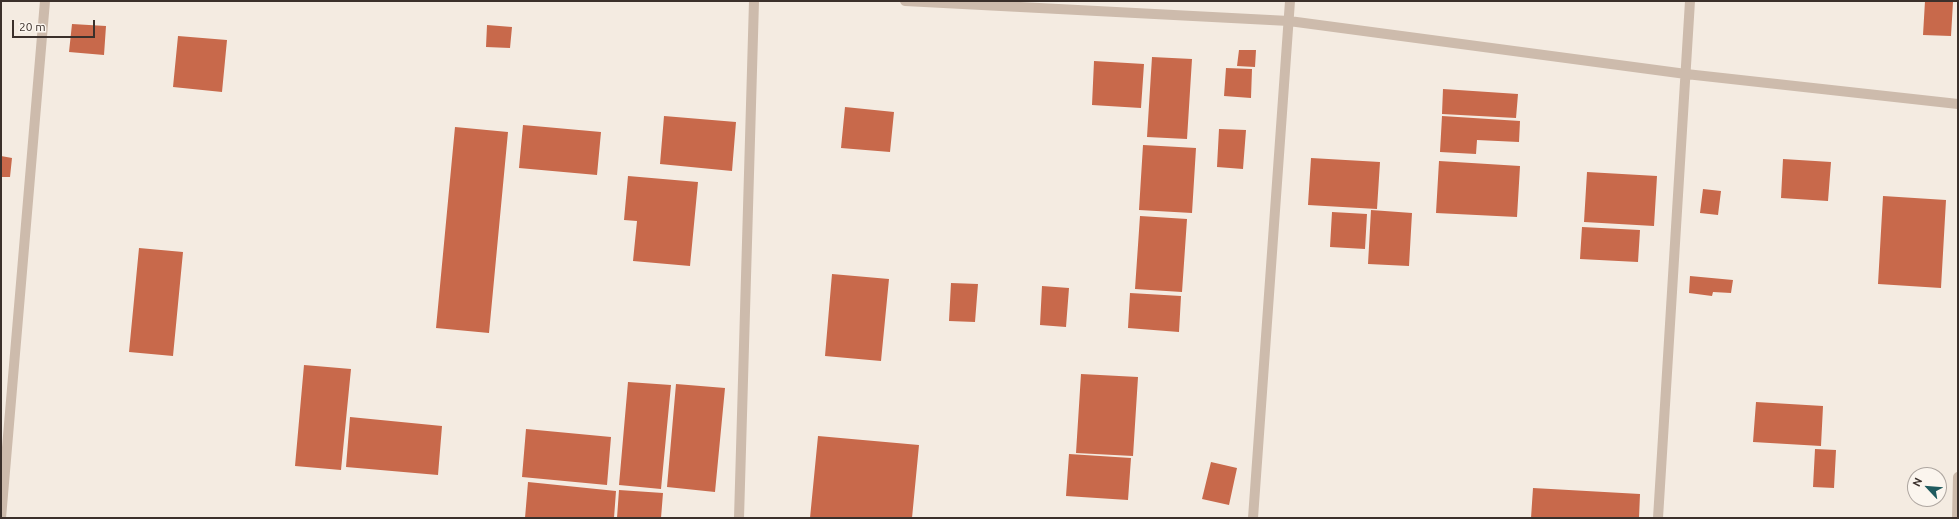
<!DOCTYPE html>
<html>
<head>
<meta charset="utf-8">
<style>
	body { margin:0 }
	#map { position:relative; width:1959px; height:519px; overflow:hidden; background:#f4ebe1; font-family:Ubuntu,sans-serif }
	canvas { display:block }
	.frame { position:absolute; inset:0; border:2px solid #3b302b; pointer-events:none }
	.north { position:absolute; left:1907px; top:467px; width:40px; height:40px; box-sizing:border-box; background:#fbf5ee; border:1px solid #aea6a0; border-radius:50%; rotate:296deg; font-size:11px; font-weight:700; line-height:16px; text-align:center; color:#3b302b }
	.north::after { content:''; display:block; margin:auto; width:14px; height:18px; background:#1f5a5e; clip-path:polygon(50% 0,100% 100%,50% 72%,0 100%) }
	.scale { position:absolute; left:12px; top:20px; width:83px; height:18px; box-sizing:border-box; border:2px solid #3b302b; border-top:0; padding-left:5px; font-size:12px; line-height:14px; white-space:nowrap; color:#3b302b; -webkit-text-stroke:3px #fbf5ee; paint-order:stroke }
</style>
</head>
<body>
<div id="map">
<canvas width="1959" height="519"></canvas>
<div class="frame"></div>
<div class="north">N</div>
<div class="scale">20 m</div>
</div>
<script>
const context = document.querySelector('canvas').getContext('2d');
context.lineJoin = 'round';
function fillPath(path, color) {
  context.fillStyle = color;
  context.fill(path, 'evenodd');
}
function shape(rows) {
  const path = new Path2D();
  for (const r of rows) {
    path.moveTo(r[0], r[1]);
    for (let i = 2; i < r.length; i += 2) path.lineTo(r[i], r[i + 1]);
  }
  return path;
}
function stroke(path, color, width, dash) {
  context.strokeStyle = color;
  context.lineWidth = width;
  context.lineCap = dash ? 'butt' : 'round';
  context.setLineDash(dash || []);
  context.stroke(path);
}
const building = shape([
	[1925,1,1953,2,1951,36,1923,35],
	[72,24,106,26,104,55,69,52],
	[487,25,512,27,510,48,486,47],
	[178,36,227,40,222,92,173,87],
	[1239,50,1256,50,1255,67,1237,66],
	[1152,57,1192,59,1187,139,1147,137],
	[1094,61,1144,64,1141,108,1092,105],
	[1226,68,1252,69,1251,98,1224,96],
	[1443,89,1518,94,1516,118,1442,114],
	[845,107,894,112,890,152,841,148],
	[664,116,736,122,732,171,660,164],
	[1442,116,1520,121,1519,142,1477,140,1476,154,1440,152],
	[523,125,601,132,597,175,519,168],
	[455,127,508,132,489,333,436,328],
	[1219,129,1246,130,1243,169,1217,167],
	[1143,145,1196,148,1192,213,1139,210],
	[1,156,12,158,10,177,1,177],
	[1311,158,1380,162,1377,209,1308,205],
	[1783,159,1831,162,1828,201,1781,198],
	[1439,161,1520,166,1517,217,1436,213],
	[1587,172,1657,176,1654,226,1584,222],
	[628,176,698,182,690,266,633,261,637,221,624,220],
	[1703,189,1721,191,1718,215,1700,213],
	[1883,196,1946,200,1941,288,1878,284],
	[1371,210,1412,213,1409,266,1368,264],
	[1332,212,1367,214,1365,249,1330,247],
	[1140,216,1187,219,1182,292,1135,289],
	[1582,227,1640,230,1638,262,1580,259],
	[139,248,183,252,173,356,129,352],
	[832,274,889,279,881,361,825,356],
	[1690,276,1733,280,1731,293,1713,292,1712,296,1689,293],
	[951,283,978,284,975,322,949,321],
	[1042,286,1069,288,1066,327,1040,325],
	[1130,293,1181,296,1179,332,1128,328],
	[304,365,351,369,341,470,295,466],
	[1081,374,1138,377,1133,456,1076,453],
	[628,382,671,385,661,489,619,485],
	[676,384,725,388,715,492,667,487],
	[1756,402,1823,406,1821,446,1753,442],
	[350,417,442,426,438,475,346,467],
	[526,429,611,437,607,485,522,477],
	[818,436,919,445,912,518,810,518],
	[1815,449,1836,450,1834,488,1813,487],
	[1069,454,1131,458,1128,500,1066,496],
	[1211,462,1237,468,1229,505,1202,499],
	[528,482,616,491,614,518,525,518],
	[1533,488,1640,494,1639,518,1531,518],
	[619,490,663,493,661,518,617,518]
]);
const street = shape([
	[905,1,1289,21,1686,74,1958,104],
	[1,518,45,1],
	[739,518,754,1],
	[1253,518,1290,1],
	[1658,518,1690,1],
	[1957,518,1958,477]
]);
fillPath(building, '#c8694b');
stroke(street, '#cdbbac', 10);
</script>
</body>
</html>
